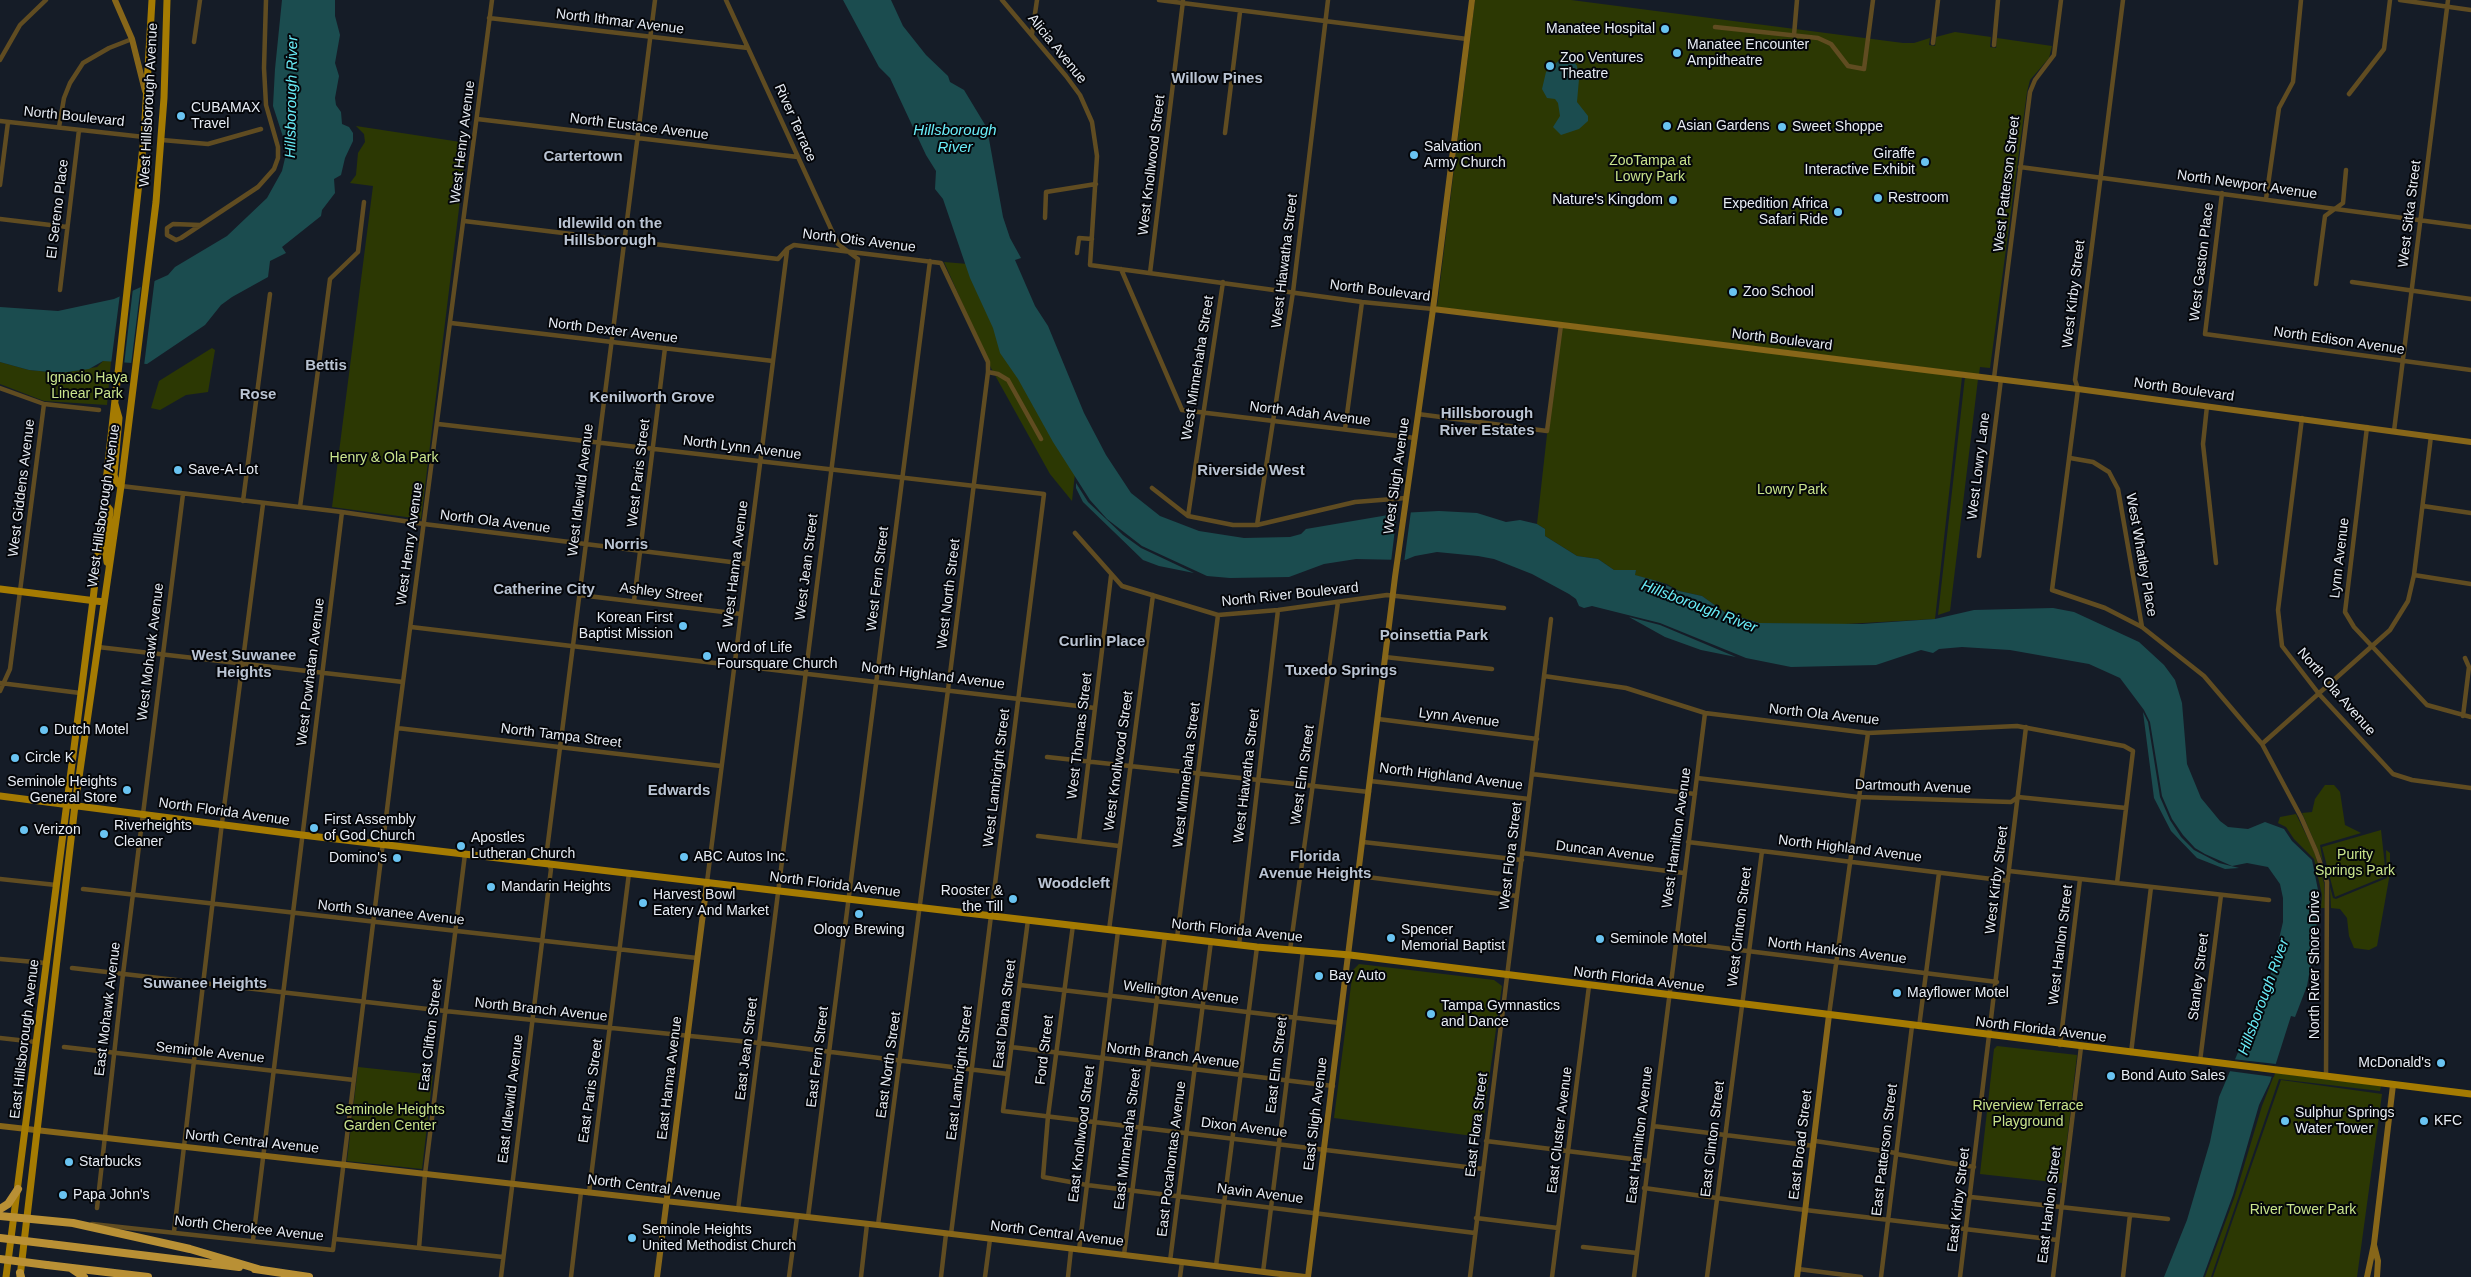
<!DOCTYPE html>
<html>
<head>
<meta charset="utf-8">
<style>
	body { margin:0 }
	canvas { display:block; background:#151c27 }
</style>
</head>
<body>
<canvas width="2471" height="1277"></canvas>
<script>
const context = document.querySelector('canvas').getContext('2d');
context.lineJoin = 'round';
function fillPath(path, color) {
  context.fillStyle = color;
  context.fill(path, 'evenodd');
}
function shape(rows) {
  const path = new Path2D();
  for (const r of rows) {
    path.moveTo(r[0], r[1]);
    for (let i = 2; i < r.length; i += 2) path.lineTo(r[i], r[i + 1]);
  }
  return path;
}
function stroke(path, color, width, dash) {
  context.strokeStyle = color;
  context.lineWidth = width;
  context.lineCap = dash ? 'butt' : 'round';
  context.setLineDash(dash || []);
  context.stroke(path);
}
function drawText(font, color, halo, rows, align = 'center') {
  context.font = font + ' Arial,sans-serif';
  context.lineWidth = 4;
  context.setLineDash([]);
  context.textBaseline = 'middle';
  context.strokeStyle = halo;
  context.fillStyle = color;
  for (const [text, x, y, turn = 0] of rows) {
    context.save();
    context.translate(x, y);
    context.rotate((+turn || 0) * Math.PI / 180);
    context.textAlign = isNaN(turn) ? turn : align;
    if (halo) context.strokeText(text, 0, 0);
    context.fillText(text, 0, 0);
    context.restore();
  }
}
const green = shape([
	[1475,0,1571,0,1903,43,1914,43,1930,38,1929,45,1935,46,1936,37,1955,32,1991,37,1990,47,1996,48,1997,38,2052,46,2049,58,2030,80,2027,92,1990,368,1980,367,1979,374,1437,307],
	[356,126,467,143,421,519,332,507,373,186,350,183,356,175,358,153,365,142,364,134],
	[944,262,968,264,1075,473,1072,501,1050,474,991,368],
	[1559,327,1962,377,1935,619,1827,625,1759,623,1726,613,1702,596,1679,591,1667,584,1634,575,1636,571,1614,570,1598,559,1577,556,1545,536,1545,529,1537,524],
	[212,348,215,350,208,392,186,395,160,410,151,408,159,381],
	[103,361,111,361,107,405,44,401,0,384,0,362,29,370,60,373,97,367],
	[1965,377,1978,379,1950,611,1938,615],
	[2325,785,2334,785,2340,792,2345,825,2361,833,2320,845,2323,862,2302,813,2312,812,2315,799],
	[2296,814,2314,851,2324,883,2325,908,2321,908,2322,895,2314,859,2294,839,2286,827,2278,823,2280,817],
	[2381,830,2386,876,2335,897,2322,847],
	[2386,850,2390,853,2390,873,2377,946,2369,950,2354,948,2349,936,2347,918,2340,909,2331,908,2330,887,2333,898,2336,899,2387,878],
	[1359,964,1494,980,1502,986,1481,1137,1334,1118,1353,970],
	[1997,1046,2077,1055,2062,1183,1980,1174,1994,1049],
	[358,1067,433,1075,422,1169,347,1161],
	[2275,1073,2381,1086,2380,1091,2279,1079,2211,1277,2205,1277,2235,1196,2262,1106],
	[2281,1080,2382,1094,2357,1277,2213,1277]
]);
const water = shape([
	[282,0,335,0,335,16,340,35,335,63,339,76,335,98,336,105,341,112,342,124,349,127,353,133,353,141,345,158,341,175,334,179,335,193,322,210,321,216,282,247,286,253,270,261,268,277,232,297,221,305,205,325,147,364,103,361,89,369,60,373,29,370,0,362,0,307,58,311,114,299,168,275,175,267,227,236,267,198,282,171,286,154,285,143,273,106,275,69],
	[843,0,891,0,903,26,926,55,948,76,950,82,964,90,987,128,1003,217,1010,238,1021,258,1015,260,1035,306,1048,326,1084,413,1106,455,1131,493,1160,516,1199,531,1244,538,1290,537,1301,534,1306,529,1400,513,1439,511,1477,513,1506,522,1520,520,1537,524,1545,529,1545,536,1577,556,1598,559,1614,570,1636,570,1635,575,1657,581,1679,591,1702,596,1726,613,1759,623,1862,624,1935,619,1974,610,2053,608,2074,612,2139,642,2164,665,2175,680,2182,703,2187,764,2201,798,2220,821,2228,827,2248,829,2265,822,2284,829,2292,841,2312,860,2319,895,2315,941,2307,986,2295,1017,2291,1016,2270,1082,2259,1105,2233,1195,2203,1277,2164,1277,2187,1220,2210,1142,2219,1097,2270,977,2283,922,2283,898,2280,884,2268,867,2247,863,2232,866,2205,854,2195,848,2183,835,2172,819,2162,796,2150,722,2144,710,2120,678,2089,664,2010,650,1962,647,1939,649,1933,653,1921,650,1876,665,1791,667,1746,658,1660,623,1592,606,1584,608,1579,606,1576,599,1569,594,1532,574,1494,559,1478,556,1437,552,1415,556,1405,560,1356,559,1324,564,1289,577,1230,578,1207,576,1142,546,1107,519,1090,500,1053,442,1018,379,1000,353,993,328,970,278,943,199,935,189,936,171,926,155,890,78,879,67],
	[1564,56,1571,58,1577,66,1579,79,1577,102,1588,116,1588,121,1579,129,1561,135,1553,127,1560,116,1558,103,1555,99,1547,98,1542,89,1546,72],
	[1076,483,1088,502,1123,535,1141,548,1194,573,1159,566,1143,560,1083,502,1076,488],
	[1629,617,1660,625,1736,657,1701,650,1665,637],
	[2143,712,2148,722,2160,797,2170,820,2181,837,2194,850,2219,863,2239,868,2225,869,2197,858,2171,831,2154,798]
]);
const pier = shape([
	[155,277,144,366,131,365,141,285],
	[133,288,124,365,111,364,120,294],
	[1411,511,1404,563,1391,562,1397,512],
	[2232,1059,2276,1064,2274,1077,2229,1071]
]);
const street = shape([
	[726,0,838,244,858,259,738,1210],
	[1002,0,1066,76,1080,95,1092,122,1097,156,1090,265,1362,302,1433,309],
	[1159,0,1467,39],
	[2123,0,2075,380,2078,389,2052,590,2105,608,2142,627,2204,676,2262,744,2301,817,2316,851,2327,882,2326,1077],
	[2400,0,2471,10],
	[489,18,748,48],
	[1715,27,1818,38,1831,44,1848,66,1864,69,1873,0],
	[1032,34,1037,0],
	[1794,35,1797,0],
	[194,42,200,0],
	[1933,43,1938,0],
	[1994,45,1998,0],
	[0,60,20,25,46,0],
	[2349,94,2384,49,2390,0],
	[477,119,798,157],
	[0,121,144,137],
	[59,127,64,98,70,83,83,63,109,48,132,39],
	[1225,133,1240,12],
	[162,140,208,144,261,129],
	[2020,167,2471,227],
	[0,185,8,122],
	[2222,193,2205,334,2471,370],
	[2266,199,2279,108,2293,82,2301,0],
	[1045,218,1046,192,1096,184],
	[0,219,67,227],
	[464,221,778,259,787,249,794,245,941,263,988,362,988,372,948,690,878,1225],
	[200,225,173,224,167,228,167,235,176,240,181,238,258,187,274,169,278,158,278,147,266,105,264,68,266,0],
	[1077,253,1079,238,1092,239],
	[1121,269,1182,410,1415,438],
	[1150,273,1183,1],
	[2352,282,2471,299],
	[2316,284,2325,216,2343,203,2346,170],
	[60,290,79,130],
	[451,323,773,361],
	[988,372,998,374,1008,380,1041,439],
	[1994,378,2030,92,2035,80,2054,55,2061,0],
	[0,388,44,404,99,410],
	[2207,406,2203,444,2216,563],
	[1418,414,1547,431,1561,325],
	[2302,418,2278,610,2282,646,2319,694,2393,774,2412,780,2471,788],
	[438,424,1044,494,951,1234],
	[2367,427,2345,612,2354,627,2427,705,2471,717],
	[1345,429,1362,302],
	[2394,431,2448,0],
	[2070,458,2093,462,2109,472,2118,489,2142,627],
	[121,486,342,512,424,524,747,564],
	[1152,488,1188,516,1233,525,1257,525,1355,502,1406,498],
	[243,501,270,294],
	[2423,506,2471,513],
	[300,507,330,279,358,252,364,202],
	[1188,516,1223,282],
	[1257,525,1293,292,1328,0],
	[1075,533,1122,586,1218,615,1278,610,1387,595,1504,608],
	[1979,556,2001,379],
	[2414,575,2471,584],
	[579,595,741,614],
	[634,601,665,348],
	[411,627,1095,708],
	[98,647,403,682],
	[1385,657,1492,669],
	[1544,676,1626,688,1705,713,1868,733,2017,726,2124,746,2133,751,2117,883],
	[0,683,80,693],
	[0,691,10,669,44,404],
	[2463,716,2469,667,2465,658],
	[1378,719,1537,739],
	[397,728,721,766],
	[2262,744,2390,630,2408,601,2414,575,2431,436],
	[1047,757,1369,792],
	[1532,774,1695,794],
	[1697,778,1858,797,2011,802,2018,797,2126,808],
	[1370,781,1529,799],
	[1038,836,1119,846],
	[1079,840,1111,576],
	[1363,842,1522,860],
	[1688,842,2008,881],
	[1522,853,1684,873],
	[2009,871,2269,900],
	[1359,876,1517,896],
	[0,879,56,885],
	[707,882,787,251],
	[83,889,697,958],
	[1028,920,1003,1111,1483,1169],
	[1073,925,1048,1116,1043,1177,1087,1185,1475,1233],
	[1109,930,1153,595],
	[1177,938,1218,615],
	[1675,942,1997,982],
	[1239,945,1278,610],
	[1290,950,1338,602],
	[0,959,46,963],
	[72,968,445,1011,759,1043,1008,1074],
	[1020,985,1340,1023],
	[1829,1015,1868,733],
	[1919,1027,1939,873],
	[0,1038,36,1042],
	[2060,1045,2080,879],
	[64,1047,354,1080],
	[1011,1047,1333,1086],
	[2131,1053,2151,887],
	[2200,1061,2221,895],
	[1653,1126,1814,1146],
	[1486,1141,1648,1161],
	[1815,1141,1896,1153],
	[1896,1154,1974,1167],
	[1644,1188,1797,1209,2057,1240],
	[589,1193,629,873],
	[1971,1197,2168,1219],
	[97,1208,123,974,183,494],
	[808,1217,930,261],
	[1476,1218,1558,1228],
	[92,1224,333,1250,397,728,492,0],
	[174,1232,221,831,263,504],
	[335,1239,503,1257],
	[253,1240,342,512],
	[1583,1247,1637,1253],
	[419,1248,425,1174,465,854],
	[1079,1250,1118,931],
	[1124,1255,1165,936],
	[1170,1261,1211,941],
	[1216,1266,1257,947],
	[1798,1269,1861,1277],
	[1263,1272,1303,951],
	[501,1277,550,877,551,869,546,858,655,0],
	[571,1277,581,1192],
	[789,1277,797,1217],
	[861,1277,867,1224],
	[941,1277,946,1234],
	[985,1277,990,1239],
	[1068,1277,1071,1249],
	[1180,1277,1182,1262],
	[1470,1277,1551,619],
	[1552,1277,1589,986],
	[1634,1277,1705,713],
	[1707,1277,1762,851],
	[1881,1277,1912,1026],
	[1960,1277,2026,727],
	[2053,1277,2081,1047],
	[2123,1277,2130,1215]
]);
const secondary = shape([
	[115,0,132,39,145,91],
	[1433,309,2078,389,2471,442],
	[0,1126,878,1225,1305,1277],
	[2374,1245,2378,1261,2377,1277],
	[657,1277,707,882],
	[1308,1277,1395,577,1433,309,1472,0],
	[1797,1277,1829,1015],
	[2367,1277,2374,1244,2393,1085]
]);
const primary = shape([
	[115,404,119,418,114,475,116,482,121,486],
	[103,501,110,510,106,554,107,562],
	[0,589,104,602],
	[0,796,302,835,1257,947,1350,955,2471,1094],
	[6,1277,93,600,144,137,152,0],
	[20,1277,75,805,121,486,156,202,164,98,167,0]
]);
const highway = shape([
	[0,1209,8,1204,18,1189],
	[0,1216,73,1223,190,1249,258,1269],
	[50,1244,239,1267],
	[47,1265,148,1277],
	[72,1269,84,1277],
	[255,1269,309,1277],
	[20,1273,21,1277]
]);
const highwayBridge = shape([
	[0,1238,50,1244],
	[0,1259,47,1265]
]);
const markers = [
	[1665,29,5,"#69c3f1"],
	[1677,53,5,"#69c3f1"],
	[1550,66,5,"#69c3f1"],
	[181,116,5,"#69c3f1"],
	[1667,126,5,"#69c3f1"],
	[1782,127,5,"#69c3f1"],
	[1414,155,5,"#69c3f1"],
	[1925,162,5,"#69c3f1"],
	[1878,198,5,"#69c3f1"],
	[1673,200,5,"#69c3f1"],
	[1838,212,5,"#69c3f1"],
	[1733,292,5,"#69c3f1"],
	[178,470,5,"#69c3f1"],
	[683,626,5,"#69c3f1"],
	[707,656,5,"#69c3f1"],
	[44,730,5,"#69c3f1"],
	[15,758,5,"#69c3f1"],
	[127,790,5,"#69c3f1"],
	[314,828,5,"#69c3f1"],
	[24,830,5,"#69c3f1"],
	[104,834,5,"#69c3f1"],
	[461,846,5,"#69c3f1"],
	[684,857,5,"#69c3f1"],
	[397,858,5,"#69c3f1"],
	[491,887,5,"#69c3f1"],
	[1013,899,5,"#69c3f1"],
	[643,903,5,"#69c3f1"],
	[859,914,5,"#69c3f1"],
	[1391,938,5,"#69c3f1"],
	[1600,939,5,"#69c3f1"],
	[1319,976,5,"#69c3f1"],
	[1897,993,5,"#69c3f1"],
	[1431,1014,5,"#69c3f1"],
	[2441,1063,5,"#69c3f1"],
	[2111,1076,5,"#69c3f1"],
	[2285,1121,5,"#69c3f1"],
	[2424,1121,5,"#69c3f1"],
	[69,1162,5,"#69c3f1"],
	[63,1195,5,"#69c3f1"],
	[632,1238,5,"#69c3f1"]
];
const streetNames = [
	["North Ithmar Avenue",620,22,7],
	["Alicia Avenue",1057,49,51],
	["West Hillsborough Avenue",149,105,-87],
	["North Boulevard",74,117,6],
	["River Terrace",795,123,66],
	["North Eustace Avenue",639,127,7],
	["West Henry Avenue",463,142,-83],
	["West Knollwood Street",1152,165,-83],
	["West Patterson Street",2007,184,-83],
	["North Newport Avenue",2247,185,8],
	["El Sereno Place",58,209,-83],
	["West Sitka Street",2410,214,-83],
	["North Otis Avenue",859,241,7],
	["West Hiawatha Street",1285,261,-83],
	["West Gaston Place",2202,262,-83],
	["North Boulevard",1380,291,7],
	["West Kirby Street",2074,294,-83],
	["North Dexter Avenue",613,331,7],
	["North Boulevard",1782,340,7],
	["North Edison Avenue",2339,341,8],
	["West Minnehaha Street",1198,368,-81],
	["North Boulevard",2184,390,8],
	["North Adah Avenue",1310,414,7],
	["North Lynn Avenue",742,448,7],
	["West Lowry Lane",1979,466,-83],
	["West Paris Street",639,473,-83],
	["West Sligh Avenue",1397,476,-82],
	["West Giddens Avenue",22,488,-83],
	["West Idlewild Avenue",581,490,-83],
	["West Hillsborough Avenue",104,506,-82],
	["North Ola Avenue",495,522,7],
	["West Henry Avenue",410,544,-82],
	["West Whatley Place",2141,555,80],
	["Lynn Avenue",2340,558,-83],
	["West Hanna Avenue",736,564,-83],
	["West Jean Street",807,567,-83],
	["West Fern Street",878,579,-83],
	["Ashley Street",661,593,7],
	["West North Street",949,594,-83],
	["North River Boulevard",1290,595,-6],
	["West Mohawk Avenue",151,652,-83],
	["West Powhatan Avenue",311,672,-83],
	["North Highland Avenue",933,676,7],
	["North Ola Avenue",2336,692,49],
	["North Ola Avenue",1824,715,6],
	["Lynn Avenue",1459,718,7],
	["North Tampa Street",561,736,7],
	["West Thomas Street",1080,736,-83],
	["West Knollwood Street",1119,761,-82],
	["West Minnehaha Street",1187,775,-83],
	["West Elm Street",1303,775,-82],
	["West Hiawatha Street",1247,776,-83],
	["North Highland Avenue",1451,777,7],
	["West Lambright Street",997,778,-83],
	["Dartmouth Avenue",1913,787,2],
	["North Florida Avenue",224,812,8],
	["West Hamilton Avenue",1677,838,-82],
	["North Highland Avenue",1850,849,7],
	["Duncan Avenue",1605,852,7],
	["West Flora Street",1511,856,-83],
	["West Kirby Street",1997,880,-83],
	["North Florida Avenue",835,885,7],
	["North Suwanee Avenue",391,913,6],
	["West Clinton Street",1740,927,-83],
	["North Florida Avenue",1237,931,6],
	["West Hanlon Street",2061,945,-83],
	["North Hankins Avenue",1837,951,7],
	["North River Shore Drive",2315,965,-90],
	["Stanley Street",2199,977,-83],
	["North Florida Avenue",1639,980,7],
	["Wellington Avenue",1181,993,7],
	["East Mohawk Avenue",108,1009,-83],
	["North Branch Avenue",541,1010,6],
	["East Diana Street",1005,1014,-83],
	["North Florida Avenue",2041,1030,7],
	["East Clifton Street",431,1035,-83],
	["East Hillsborough Avenue",25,1039,-83],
	["East Jean Street",747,1049,-83],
	["Ford Street",1045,1050,-83],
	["Seminole Avenue",210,1053,6],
	["North Branch Avenue",1173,1056,7],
	["East Fern Street",818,1057,-83],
	["East North Street",889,1065,-82],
	["East Elm Street",1277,1065,-83],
	["East Lambright Street",960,1073,-83],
	["East Hanna Avenue",670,1078,-83],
	["East Paris Street",591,1091,-82],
	["East Idlewild Avenue",511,1099,-83],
	["East Sligh Avenue",1316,1114,-83],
	["East Flora Street",1477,1125,-83],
	["Dixon Avenue",1244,1128,7],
	["East Cluster Avenue",1560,1130,-83],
	["East Knollwood Street",1082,1134,-83],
	["East Hamilton Avenue",1640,1135,-83],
	["East Minnehaha Street",1128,1139,-83],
	["East Clinton Street",1713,1139,-83],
	["North Central Avenue",252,1142,6],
	["East Broad Street",1801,1145,-83],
	["East Patterson Street",1885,1150,-83],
	["East Pocahontas Avenue",1172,1159,-83],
	["North Central Avenue",654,1188,7],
	["Navin Avenue",1260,1194,7],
	["East Kirby Street",1959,1200,-83],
	["East Hanlon Street",2050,1205,-83],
	["North Cherokee Avenue",249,1229,6],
	["North Central Avenue",1057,1234,7]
];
const poiNames = [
	["Manatee Hospital",1655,29,"right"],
	["Manatee Encounter",1687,45],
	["Ampitheatre",1687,61],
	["Zoo Ventures",1560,58],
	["Theatre",1560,74],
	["CUBAMAX",191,108],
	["Travel",191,124],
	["Asian Gardens",1677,126],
	["Sweet Shoppe",1792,127],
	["Salvation",1424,147],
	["Army Church",1424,163],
	["Giraffe",1915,154,"right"],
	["Interactive Exhibit",1915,170,"right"],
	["Restroom",1888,198],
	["Nature's Kingdom",1663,200,"right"],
	["Expedition Africa",1828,204,"right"],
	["Safari Ride",1828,220,"right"],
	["Zoo School",1743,292],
	["Save-A-Lot",188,470],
	["Korean First",673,618,"right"],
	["Baptist Mission",673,634,"right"],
	["Word of Life",717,648],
	["Foursquare Church",717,664],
	["Dutch Motel",54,730],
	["Circle K",25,758],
	["Seminole Heights",117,782,"right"],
	["General Store",117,798,"right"],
	["First Assembly",324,820],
	["of God Church",324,836],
	["Riverheights",114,826],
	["Cleaner",114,842],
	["Verizon",34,830],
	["Apostles",471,838],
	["Lutheran Church",471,854],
	["ABC Autos Inc.",694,857],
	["Domino's",387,858,"right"],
	["Mandarin Heights",501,887],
	["Rooster &",1003,891,"right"],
	["the Till",1003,907,"right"],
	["Harvest Bowl",653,895],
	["Eatery And Market",653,911],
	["Ology Brewing",859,930,"center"],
	["Spencer",1401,930],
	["Memorial Baptist",1401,946],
	["Seminole Motel",1610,939],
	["Bay Auto",1329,976],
	["Mayflower Motel",1907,993],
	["Tampa Gymnastics",1441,1006],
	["and Dance",1441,1022],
	["McDonald's",2431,1063,"right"],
	["Bond Auto Sales",2121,1076],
	["Sulphur Springs",2295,1113],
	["Water Tower",2295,1129],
	["KFC",2434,1121],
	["Starbucks",79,1162],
	["Papa John's",73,1195],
	["Seminole Heights",642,1230],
	["United Methodist Church",642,1246]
];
const parkNames = [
	["ZooTampa at",1650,161],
	["Lowry Park",1650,177],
	["Ignacio Haya",87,378],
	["Linear Park",87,394],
	["Henry & Ola Park",384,458],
	["Lowry Park",1792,490],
	["Purity",2355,855],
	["Springs Park",2355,871],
	["Riverview Terrace",2028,1106],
	["Playground",2028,1122],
	["Seminole Heights",390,1110],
	["Garden Center",390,1126],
	["River Tower Park",2303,1210]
];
const neighbourhoodNames = [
	["Willow Pines",1217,79],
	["Cartertown",583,157],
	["Idlewild on the",610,224],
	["Hillsborough",610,241],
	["Bettis",326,366],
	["Rose",258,395],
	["Kenilworth Grove",652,398],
	["Hillsborough",1487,414],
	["River Estates",1487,431],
	["Riverside West",1251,471],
	["Norris",626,545],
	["Catherine City",544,590],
	["Poinsettia Park",1434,636],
	["Curlin Place",1102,642],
	["West Suwanee",244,656],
	["Heights",244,673],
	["Tuxedo Springs",1341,671],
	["Edwards",679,791],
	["Florida",1315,857],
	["Avenue Heights",1315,874],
	["Woodcleft",1074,884],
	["Suwanee Heights",205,984]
];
const waterNames = [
	["Hillsborough River",292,97,-89],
	["Hillsborough",955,131],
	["River",955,148],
	["Hillsborough River",1699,607,21],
	["Hillsborough River",2264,997,-70]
];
fillPath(green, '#2c3803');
fillPath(water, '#1b4c4f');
fillPath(pier, '#151c27');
stroke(street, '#604c21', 4.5);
stroke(secondary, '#876619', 6);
stroke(primary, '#a57b02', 7);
stroke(highway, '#b99035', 8);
stroke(highwayBridge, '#b99035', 8);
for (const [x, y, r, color] of markers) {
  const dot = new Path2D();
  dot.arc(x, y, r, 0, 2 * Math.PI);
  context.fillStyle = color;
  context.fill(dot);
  stroke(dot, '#04060a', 2);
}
drawText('14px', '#e7ecf4', '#04060a', streetNames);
drawText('14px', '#e7ecf4', '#04060a', poiNames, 'left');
drawText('14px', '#cae58d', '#04060a', parkNames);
drawText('bold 15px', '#bac4d3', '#04060a', neighbourhoodNames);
drawText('italic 15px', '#69edf8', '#04060a', waterNames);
</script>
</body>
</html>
